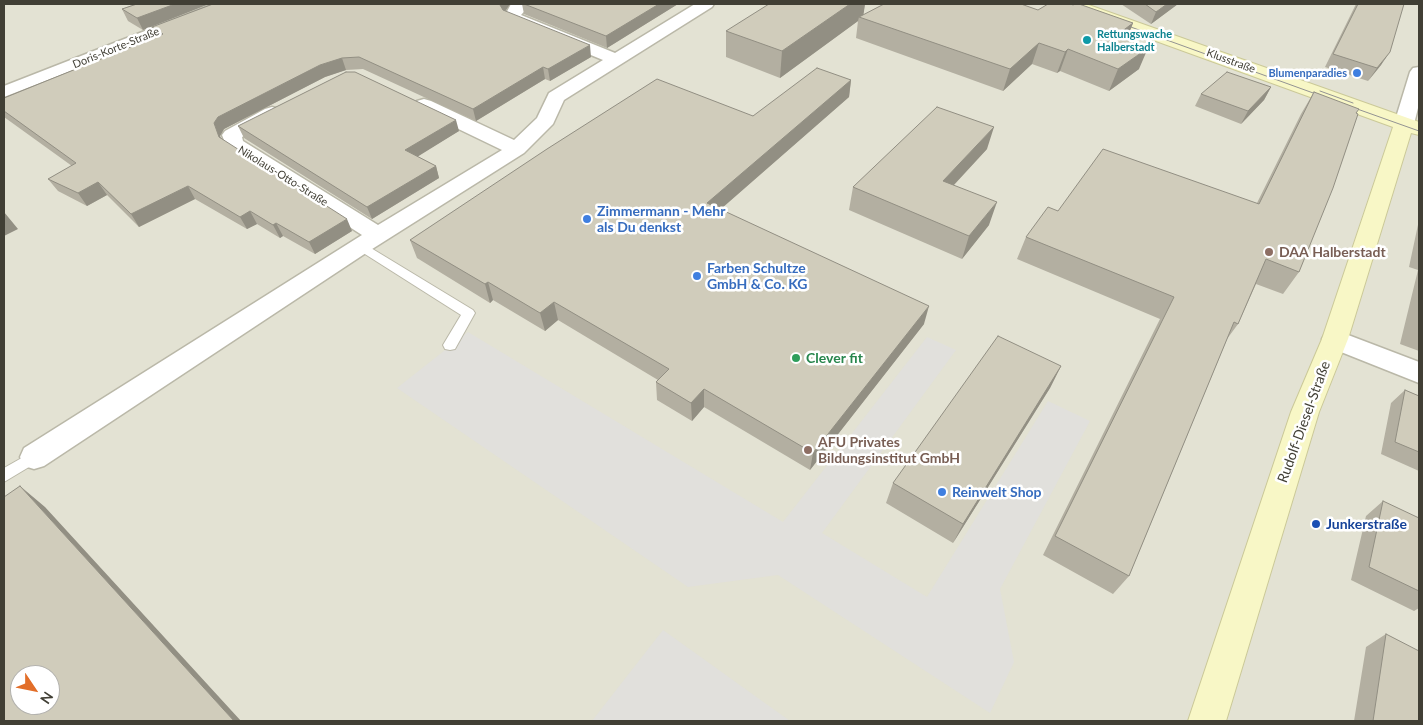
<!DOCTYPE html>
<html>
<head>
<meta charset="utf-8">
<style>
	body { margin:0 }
	#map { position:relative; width:1423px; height:725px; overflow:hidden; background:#f0efe4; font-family:Lato,sans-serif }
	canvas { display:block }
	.frame { position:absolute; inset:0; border:5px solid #413f35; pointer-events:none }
	.north { position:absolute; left:10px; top:665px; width:50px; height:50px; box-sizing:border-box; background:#fff; border:1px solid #b3b2ae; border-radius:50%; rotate:124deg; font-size:14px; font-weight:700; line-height:20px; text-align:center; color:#413f35 }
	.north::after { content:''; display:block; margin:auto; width:18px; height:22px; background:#e26e29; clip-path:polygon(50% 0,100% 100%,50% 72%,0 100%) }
</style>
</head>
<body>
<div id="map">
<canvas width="1423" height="725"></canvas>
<div class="frame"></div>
<div class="north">N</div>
</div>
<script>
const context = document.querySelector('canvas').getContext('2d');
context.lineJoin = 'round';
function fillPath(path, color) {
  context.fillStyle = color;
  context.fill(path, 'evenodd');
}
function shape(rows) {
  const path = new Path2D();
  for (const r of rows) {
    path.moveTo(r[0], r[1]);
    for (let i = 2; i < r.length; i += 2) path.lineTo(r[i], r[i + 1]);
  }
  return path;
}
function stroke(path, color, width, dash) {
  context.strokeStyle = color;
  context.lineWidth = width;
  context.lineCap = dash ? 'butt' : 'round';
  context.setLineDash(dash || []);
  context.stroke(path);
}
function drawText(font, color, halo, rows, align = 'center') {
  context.font = font + ' Lato,sans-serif';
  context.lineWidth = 5;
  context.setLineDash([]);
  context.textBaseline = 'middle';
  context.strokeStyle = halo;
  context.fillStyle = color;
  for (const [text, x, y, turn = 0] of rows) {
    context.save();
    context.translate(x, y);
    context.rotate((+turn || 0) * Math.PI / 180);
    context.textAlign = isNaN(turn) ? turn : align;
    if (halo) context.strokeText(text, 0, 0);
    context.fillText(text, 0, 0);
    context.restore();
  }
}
const residential = shape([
	[4,4,1419,4,1419,721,4,721],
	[20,675,50,675,50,705,20,705]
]);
const parking = shape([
	[468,332,783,522,927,337,956,350,822,533,927,597,1048,401,1090,421,1000,589,1014,662,990,713,778,575,688,587,397,388],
	[663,630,790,721,592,721]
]);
const lane = shape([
	[361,242,473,310,475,313,455,349,450,350,445,349,443,345,461,315,357,249,355,246,361,242],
	[34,451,39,453,42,457,39,461,4,482,4,468,34,451]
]);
const street = shape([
	[214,4,236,4,234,7,4,97,4,86,214,4],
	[511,4,531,4,521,15,615,53,695,4,714,4,712,7,564,100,553,124,524,153,369,251,44,466,34,469,24,466,20,457,24,448,362,235,227,148,222,135,225,131,265,109,272,107,279,109,282,113,279,117,242,137,243,141,378,225,502,150,417,109,415,105,417,101,424,99,431,101,514,140,537,118,549,93,603,60,506,20,504,17,511,4],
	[1419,67,1419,104,1414,124,1411,128,1404,130,1397,128,1394,124,1410,72,1413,68,1419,67],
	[1335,330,1419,362,1419,383,1326,346,1322,339,1326,332,1335,330]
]);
const secondary = shape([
	[1063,4,1086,4,1419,122,1419,135,1411,133,1348,339,1319,412,1226,721,1188,721,1291,412,1322,339,1393,127,1065,8,1063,4]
]);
const tram = shape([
	[1117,22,1327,98],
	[1320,91,1353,103],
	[1346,105,1419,131]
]);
const wall = shape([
	[134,4,209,4,143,30,128,21,122,9,135,4],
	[213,4,510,4,505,11,591,57,550,81,545,79,476,121,363,69,346,70,325,77,224,129,220,136,221,139,352,231,315,254,283,236,280,238,257,224,247,229,195,199,139,227,107,195,87,206,58,191,48,179,72,166,4,117,4,98,157,36,152,27],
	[522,4,678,4,607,48,524,14],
	[865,4,863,15,1038,10,1133,23,1127,39,1139,69,1109,91,1060,71,1057,73,1032,64,1003,91,856,38,858,21,780,78,726,57,726,31],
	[1121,4,1178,4,1151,24],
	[1356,4,1404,4,1381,65,1368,81,1325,67],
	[851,80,849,97,721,209,924,324,810,470,704,407,692,421,657,400,656,382,658,380,558,320,545,331,493,300,490,303,417,258,410,240],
	[1271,87,1264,100,1241,124,1195,106,1201,94],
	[1314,92,1357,113,1299,272,1283,294,1256,284,1238,324,1227,339,1129,576,1113,594,1043,555,1160,319,1017,259,1026,237,1058,211,1257,203,1301,114],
	[238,126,459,131,417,156,436,166,439,178,372,219,244,138],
	[987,149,954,185,989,225,962,259,849,210,853,187],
	[1419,220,1419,351,1400,344,1418,270,1409,267],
	[1061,366,1050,388,953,543,886,503,893,483],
	[1405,390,1419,396,1419,471,1381,454,1391,403],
	[1383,501,1419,591,1419,608,1414,611,1351,580,1366,516],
	[1386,634,1419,721,1354,721,1366,647]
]);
const shadedWall = shape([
	[175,4,209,4,143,30,137,18],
	[501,4,510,4,502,16,500,5],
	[659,4,678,4,607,48,606,36],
	[850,4,865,4,863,18,859,17,858,21,780,78,782,51],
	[1167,4,1178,4,1151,24,1156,12],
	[1133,23,1125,44,1117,35],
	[1039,43,1032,64,1003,91,1010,69],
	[590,45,591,57,550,81,548,69],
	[1148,48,1139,69,1109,91,1118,69],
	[1068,49,1060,71,1057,73,1065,52],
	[1390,52,1381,65,1368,81,1377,68],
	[342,58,346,70,325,77,224,129,220,136,226,150,219,137,214,123,218,117,320,65],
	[543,67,545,79,476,121,473,109],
	[851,80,849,97,707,221,707,203],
	[1271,87,1264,100,1241,124,1248,111],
	[456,120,459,131,409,162,405,150],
	[994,127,987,149,937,203,943,181],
	[436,166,439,178,372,219,367,207],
	[98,182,107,195,87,206,78,193],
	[188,186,195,199,139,227,131,214],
	[997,202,989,225,962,259,969,236],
	[250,211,257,224,247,229,240,217],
	[4,212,18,229,4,236],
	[347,219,352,231,315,254,309,242],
	[276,223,283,236,280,238,273,225],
	[488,282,493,300,490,303,485,284],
	[554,302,558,320,545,331,540,313],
	[929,306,924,324,810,470,813,453],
	[1061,366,1050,388,953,543,963,524],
	[704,389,704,407,692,421,691,403],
	[20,486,45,507,241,721,234,721]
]);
const building = shape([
	[137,4,175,4,137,18,122,9,137,4],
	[213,4,501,4,500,5,503,10,590,45,548,69,543,67,473,109,359,57,342,58,320,65,218,117,214,123,219,137,347,219,309,242,276,223,273,225,250,211,240,217,188,186,131,214,98,182,78,193,48,179,76,163,4,111,4,98,163,34,152,27,213,4],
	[524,4,659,4,606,36,524,4],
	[769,4,850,4,782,51,726,31,769,4],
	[884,4,1021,4,1038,10,1048,4,1071,4,1073,5,1075,4,1079,4,1133,23,1117,35,1148,48,1118,69,1068,49,1065,52,1039,43,1010,69,859,17,884,4],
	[1145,4,1167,4,1156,12,1145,4],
	[1358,4,1404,4,1390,52,1377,68,1333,54,1358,4],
	[817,68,851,80,707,203,929,306,813,453,704,389,691,403,656,382,669,369,554,302,540,313,488,282,485,284,410,240,547,149,657,79,753,116,817,68],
	[346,72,355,72,456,120,405,150,436,166,367,207,238,126,346,72],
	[1227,72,1271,87,1248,111,1201,94,1227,72],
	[1314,92,1359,109,1356,113,1358,114,1333,188,1299,272,1266,259,1238,324,1234,322,1129,576,1055,536,1174,297,1026,237,1048,207,1058,211,1103,149,1259,204,1314,92],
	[937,107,994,127,943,181,997,202,969,236,853,187,937,107],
	[998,336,1061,366,963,524,893,483,998,336],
	[1405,390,1419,396,1419,452,1395,442,1405,390],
	[20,486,234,721,4,721,4,497,20,486],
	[20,675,50,675,50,705,20,705,20,675],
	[1383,501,1419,518,1419,591,1369,567,1383,501],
	[1386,634,1419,651,1419,721,1373,721,1386,634]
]);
const markers = [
	[1087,40,5,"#0f9aa8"],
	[1357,73,5,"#3f7fe0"],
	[587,219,5,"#3f7fe0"],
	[1269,252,5,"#8d6e63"],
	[697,276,5,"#3f7fe0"],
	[796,358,5,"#2e9e5b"],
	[808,450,5,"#8d6e63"],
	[942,492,5,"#3f7fe0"],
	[1316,524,5,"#1a4fb4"]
];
const farCulturenames = [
	["Rettungswache",1097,34],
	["Halberstadt",1097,47]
];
const farStreetnames = [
	["Doris-Korte-Straße",116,48,-22],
	["Klusstraße",1231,61,20],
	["Nikolaus-Otto-Straße",283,176,32]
];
const farShopnames = [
	["Blumenparadies",1347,73]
];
const shopNames = [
	["Zimmermann - Mehr",597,211],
	["als Du denkst",597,227],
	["Farben Schultze",707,268],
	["GmbH & Co. KG",707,284],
	["Reinwelt Shop",952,492]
];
const educationNames = [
	["DAA Halberstadt",1279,252],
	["AFU Privates",818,442],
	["Bildungsinstitut GmbH",818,458]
];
const leisureNames = [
	["Clever fit",806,358]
];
const streetNames = [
	["Rudolf-Diesel-Straße",1304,422,-70]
];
const transitNames = [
	["Junkerstraße",1326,524]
];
fillPath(residential, '#e3e2d3');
fillPath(parking, '#e1e0dc');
stroke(lane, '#bab8a8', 2);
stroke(street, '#bab8a8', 3);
stroke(secondary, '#cbc998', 2);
fillPath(lane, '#fff');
fillPath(street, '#fff');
fillPath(secondary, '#f8f7c6');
stroke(tram, '#939393', 1);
fillPath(wall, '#b3afa1');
fillPath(shadedWall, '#928f83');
fillPath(building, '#d0ccbb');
stroke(building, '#928f83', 1);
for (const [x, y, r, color] of markers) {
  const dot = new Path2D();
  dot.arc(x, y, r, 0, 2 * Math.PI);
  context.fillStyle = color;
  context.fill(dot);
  stroke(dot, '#fff', 2);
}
drawText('bold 11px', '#0d838f', '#fff', farCulturenames, 'left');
drawText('11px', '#413f35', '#fff', farStreetnames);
drawText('bold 11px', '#366cbe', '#fff', farShopnames, 'right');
drawText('bold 14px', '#366cbe', '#fff', shopNames, 'left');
drawText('bold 14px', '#785e54', '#fff', educationNames, 'left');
drawText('bold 14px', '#27864d', '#fff', leisureNames, 'left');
drawText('14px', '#413f35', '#fff', streetNames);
drawText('bold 14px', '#164399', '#fff', transitNames, 'left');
</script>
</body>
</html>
